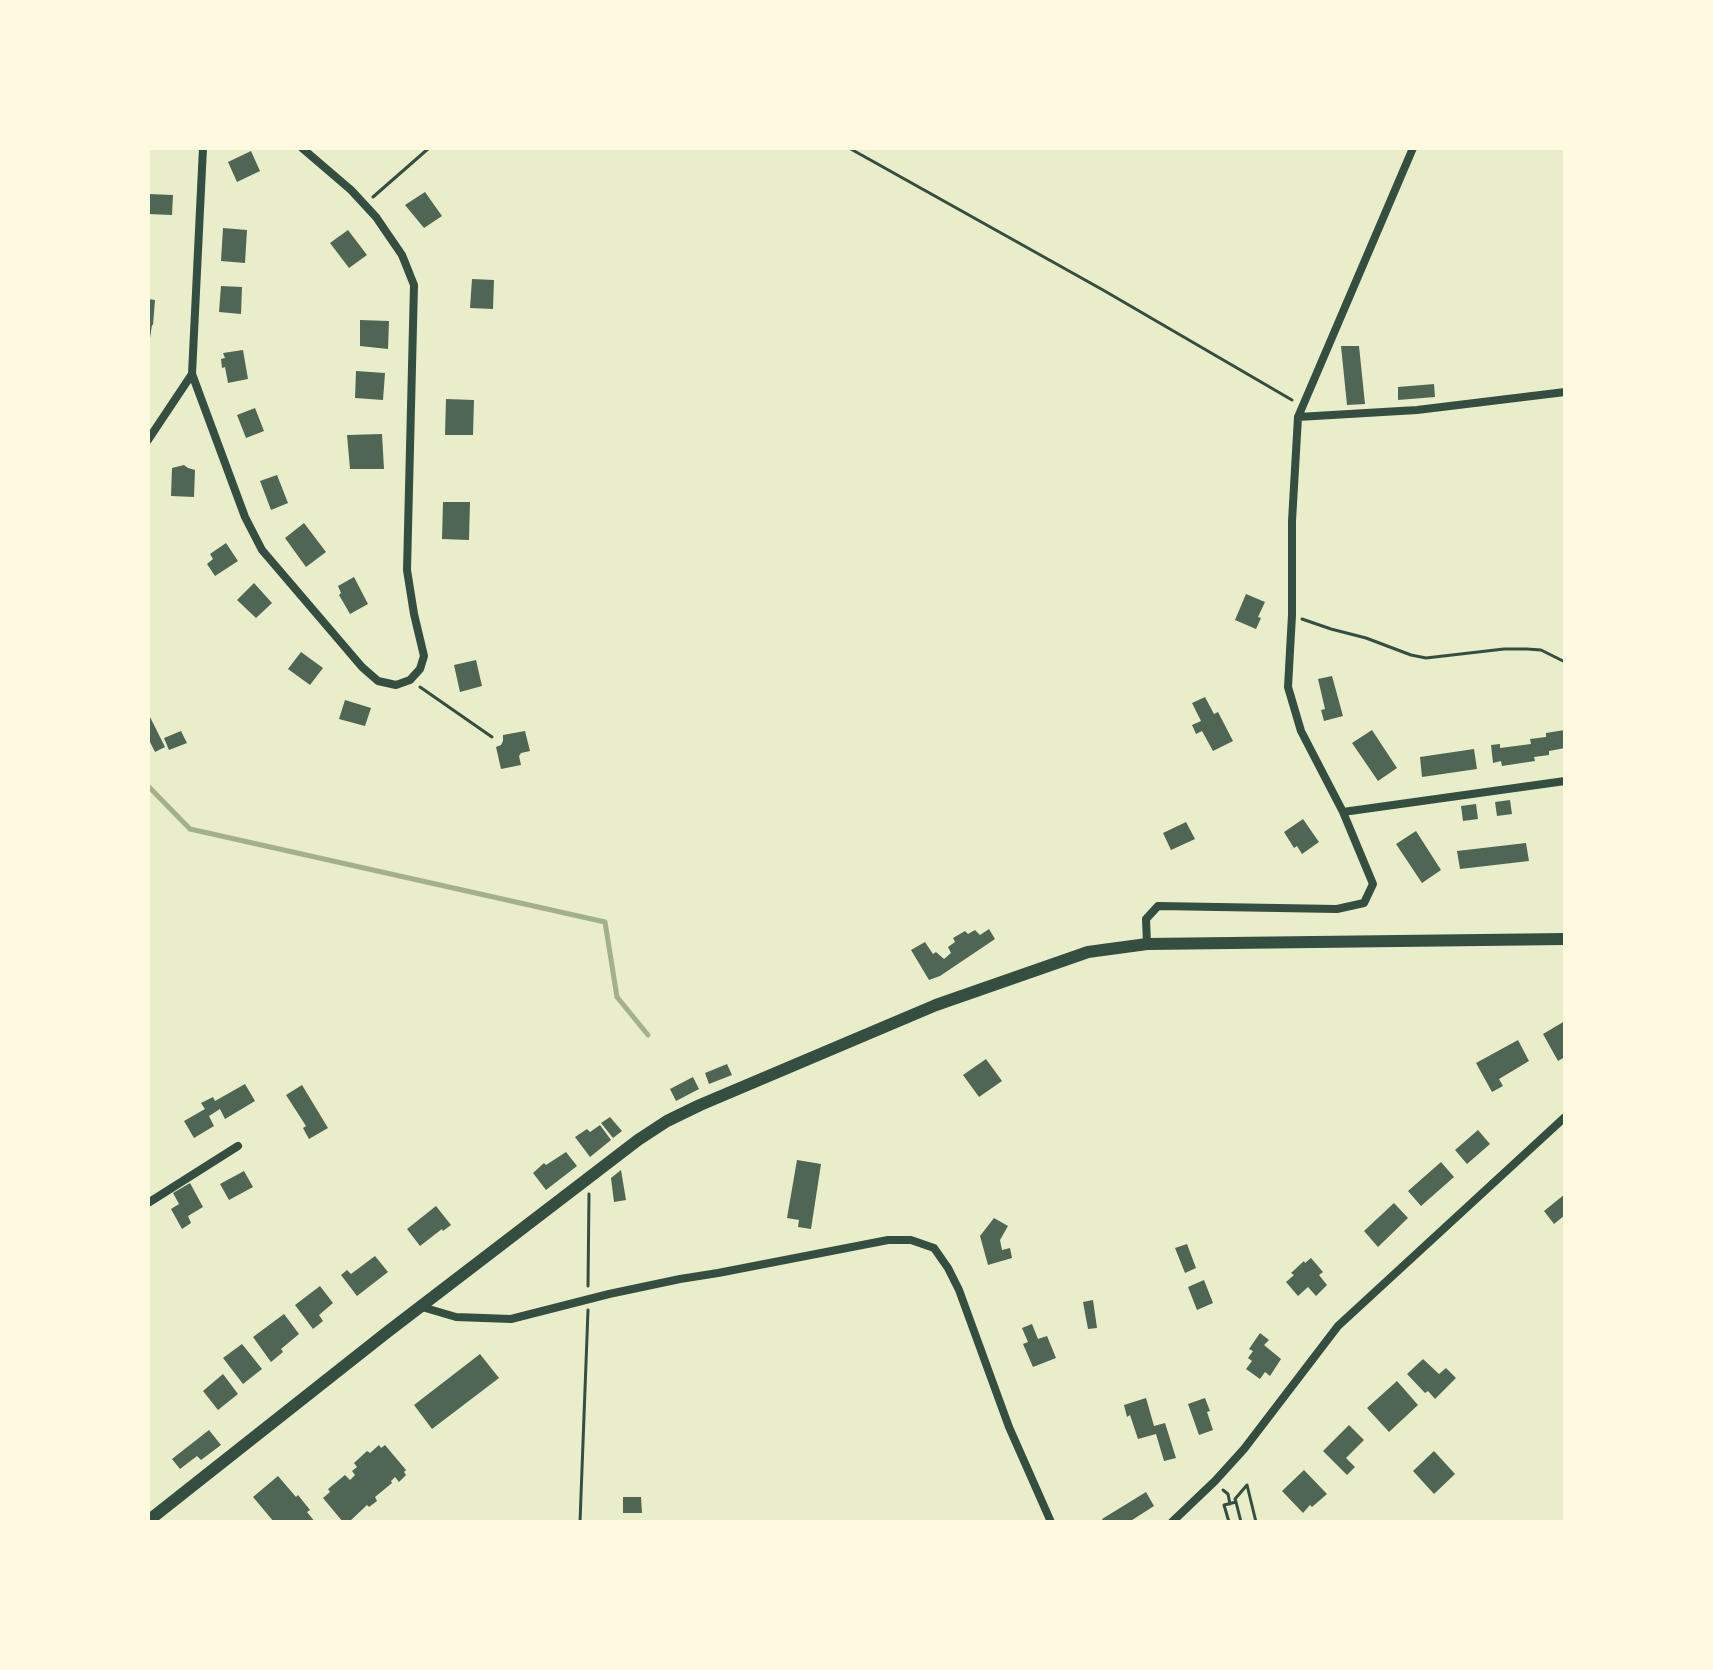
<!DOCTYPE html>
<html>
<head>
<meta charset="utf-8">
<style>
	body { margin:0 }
	#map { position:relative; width:1713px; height:1670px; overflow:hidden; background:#e9edc9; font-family:"Fira Sans",sans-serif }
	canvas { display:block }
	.frame { position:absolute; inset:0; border:150px solid #fefae0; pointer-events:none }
</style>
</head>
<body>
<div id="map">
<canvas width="1713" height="1670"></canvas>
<div class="frame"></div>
</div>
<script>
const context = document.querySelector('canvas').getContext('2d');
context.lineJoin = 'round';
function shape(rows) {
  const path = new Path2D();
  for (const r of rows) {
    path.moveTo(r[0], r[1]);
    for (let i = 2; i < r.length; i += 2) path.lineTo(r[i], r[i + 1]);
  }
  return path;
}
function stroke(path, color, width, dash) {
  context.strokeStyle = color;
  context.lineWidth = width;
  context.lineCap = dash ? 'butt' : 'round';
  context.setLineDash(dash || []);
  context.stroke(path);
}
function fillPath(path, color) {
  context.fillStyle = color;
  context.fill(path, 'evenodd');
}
const stream = shape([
	[148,786,190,829,605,922,617,997,648,1035]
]);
const building = shape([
	[251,151,260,171,237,182,228,162],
	[425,192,442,216,424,228,405,205],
	[148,194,173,195,172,215,148,214],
	[223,228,247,230,245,263,221,261],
	[348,230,367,255,349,268,330,243],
	[472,279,494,280,493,309,470,308],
	[221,286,242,287,241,314,219,312],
	[148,299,155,300,153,325,152,325,150,338,148,338],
	[360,320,389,321,388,349,360,346],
	[1341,346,1359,346,1365,404,1347,405],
	[243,350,248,379,228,383,225,367,222,368,221,359,225,358,223,353],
	[356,371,385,373,383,400,355,398],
	[1434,384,1435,397,1398,400,1398,387],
	[446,399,474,400,473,435,445,435],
	[255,408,264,431,246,438,237,415],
	[382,434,384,469,350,469,347,435],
	[184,465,188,468,195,470,194,497,171,496,172,468],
	[277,475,288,503,271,510,260,481],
	[443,502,470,502,469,540,442,539],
	[304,523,326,552,306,567,285,538],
	[226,543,238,561,215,576,207,564,213,559,210,554],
	[354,577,368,604,350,614,339,595,341,593,338,586],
	[254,583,272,603,256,618,237,600],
	[1246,594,1265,602,1258,617,1261,618,1256,629,1235,620],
	[301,652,323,668,310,685,288,669],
	[476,660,482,686,460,692,454,665],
	[1332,676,1343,716,1324,721,1321,710,1325,709,1318,679],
	[1205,697,1214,714,1218,712,1233,741,1213,751,1202,731,1196,734,1192,725,1201,721,1192,703],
	[345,700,371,708,365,726,339,719],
	[148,713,165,747,155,752,148,738],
	[1372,730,1397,768,1378,781,1352,743],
	[1565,730,1565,748,1549,751,1549,755,1534,757,1535,761,1502,766,1501,761,1493,763,1491,745,1500,744,1500,748,1531,744,1530,739,1546,737,1546,733],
	[181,731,187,743,169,750,164,738],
	[525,731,530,751,521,753,519,756,521,765,501,769,496,747,501,745,503,741,503,735],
	[1474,749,1477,769,1422,777,1420,757],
	[1510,800,1512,814,1497,816,1495,802],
	[1476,804,1478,819,1463,821,1461,806],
	[1303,819,1319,842,1302,854,1297,846,1294,848,1284,832],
	[1186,822,1195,839,1171,850,1163,833],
	[1416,831,1441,870,1422,883,1396,844],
	[1526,843,1529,861,1460,869,1457,851],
	[989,929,995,939,940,976,929,980,911,950,925,942,933,954,936,952,944,959,951,953,948,947,955,942,953,938,965,931,968,934,975,930,980,935],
	[1565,1021,1565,1057,1558,1061,1543,1034],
	[1518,1040,1529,1061,1499,1079,1503,1086,1492,1092,1476,1063],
	[986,1059,1002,1081,979,1097,963,1075],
	[727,1064,732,1075,709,1084,705,1073],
	[693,1077,699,1089,676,1101,670,1089],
	[245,1084,255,1101,225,1119,220,1109,209,1116,214,1126,194,1138,184,1121,205,1109,201,1103,213,1097,215,1101],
	[302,1085,328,1128,309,1139,303,1128,306,1126,286,1095],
	[610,1117,622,1131,613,1138,601,1123],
	[600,1125,611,1140,590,1157,575,1137,587,1129,590,1132],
	[1478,1130,1490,1144,1467,1164,1455,1150],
	[566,1152,577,1166,546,1190,533,1173,544,1163,546,1165],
	[797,1160,821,1164,811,1229,798,1227,799,1220,787,1218],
	[1441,1162,1454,1177,1421,1206,1408,1191],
	[621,1170,626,1200,614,1202,611,1178],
	[244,1171,253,1187,229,1200,220,1184],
	[190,1183,203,1207,188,1216,191,1223,182,1229,171,1209,179,1204,173,1193],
	[1565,1194,1565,1215,1554,1224,1544,1211],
	[1394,1203,1408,1218,1378,1247,1364,1231],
	[436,1206,451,1225,443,1231,442,1229,420,1246,407,1229],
	[994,1218,1008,1226,1000,1240,1002,1250,1010,1248,1012,1258,988,1265,980,1236],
	[1187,1244,1196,1268,1185,1273,1175,1248],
	[375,1256,388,1272,357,1296,341,1275,347,1270,351,1274],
	[1311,1258,1323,1272,1319,1275,1327,1285,1316,1296,1308,1287,1298,1296,1286,1282,1294,1275,1291,1273,1304,1261,1305,1263],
	[1204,1280,1213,1303,1197,1310,1188,1287],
	[320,1286,333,1303,319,1315,323,1321,313,1329,295,1305],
	[1093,1300,1097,1328,1088,1329,1083,1302],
	[284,1314,299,1334,281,1349,283,1352,271,1362,253,1337],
	[1032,1324,1038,1339,1047,1336,1056,1358,1033,1367,1023,1344,1028,1342,1022,1328],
	[1260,1333,1269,1340,1264,1345,1281,1359,1270,1376,1265,1372,1260,1379,1246,1369,1252,1361,1248,1358,1253,1351,1249,1349],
	[242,1344,262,1369,243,1384,223,1358],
	[480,1354,499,1378,432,1429,414,1405],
	[1423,1359,1439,1374,1446,1368,1456,1378,1435,1399,1428,1391,1425,1393,1407,1374],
	[223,1374,238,1394,218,1410,203,1391],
	[1397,1381,1418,1405,1389,1432,1367,1408],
	[1146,1398,1154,1426,1165,1423,1176,1458,1164,1461,1156,1434,1138,1439,1130,1415,1127,1417,1124,1405],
	[1205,1398,1210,1411,1207,1412,1213,1430,1199,1435,1188,1404],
	[1349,1425,1364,1440,1346,1458,1355,1467,1347,1475,1323,1451],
	[209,1430,221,1445,201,1460,197,1456,180,1469,172,1459],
	[379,1445,381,1448,385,1445,406,1470,404,1472,406,1475,399,1482,395,1477,391,1481,392,1483,375,1497,377,1501,369,1507,367,1505,349,1522,343,1522,323,1498,330,1492,328,1489,345,1475,350,1480,355,1475,352,1471,357,1467,354,1463,367,1451,370,1453],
	[1434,1451,1455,1474,1434,1494,1413,1471],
	[1304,1470,1327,1494,1312,1507,1310,1505,1303,1513,1282,1491],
	[278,1476,296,1497,298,1495,310,1510,307,1512,315,1522,274,1522,253,1497],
	[1146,1492,1154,1506,1129,1522,1104,1522,1102,1519],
	[623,1497,641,1497,642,1513,623,1513]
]);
const path = shape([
	[849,148,1103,290,1292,400],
	[373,197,429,148],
	[1302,619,1331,629,1366,638,1411,655,1426,658,1504,649,1527,649,1541,650,1565,662],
	[420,687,492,737],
	[588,1286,589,1194],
	[1223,1490,1228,1494,1230,1504],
	[1236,1502,1235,1499,1247,1485,1256,1522],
	[580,1522,588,1310],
	[1229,1522,1224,1505,1236,1502,1241,1522]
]);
const minor = shape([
	[203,148,192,374,245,517,262,550,362,667,378,681,396,685,410,680,420,669,424,656,414,614,407,570,414,285,402,255,376,217,351,190,302,148],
	[1413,148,1298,417,1417,410,1565,392],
	[148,440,192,374],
	[1343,812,1565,781],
	[1147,944,1146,919,1158,906,1337,909,1364,903,1373,884,1343,812,1301,731,1288,687,1292,615,1292,521,1298,417],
	[148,1203,238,1146],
	[422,1307,456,1317,511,1319,609,1294,680,1279,718,1273,888,1240,911,1240,934,1248,948,1268,959,1290,1009,1427,1051,1522],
	[1172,1522,1215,1481,1244,1449,1338,1326,1565,1117]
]);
const primary = shape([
	[148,1521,386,1333,638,1140,667,1121,700,1105,936,1005,1088,952,1147,944,1565,939]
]);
stroke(stream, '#a3b18a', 5);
fillPath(building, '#4f6655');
stroke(path, '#344e41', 3);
stroke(minor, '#344e41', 8);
stroke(primary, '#344e41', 12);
</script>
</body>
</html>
